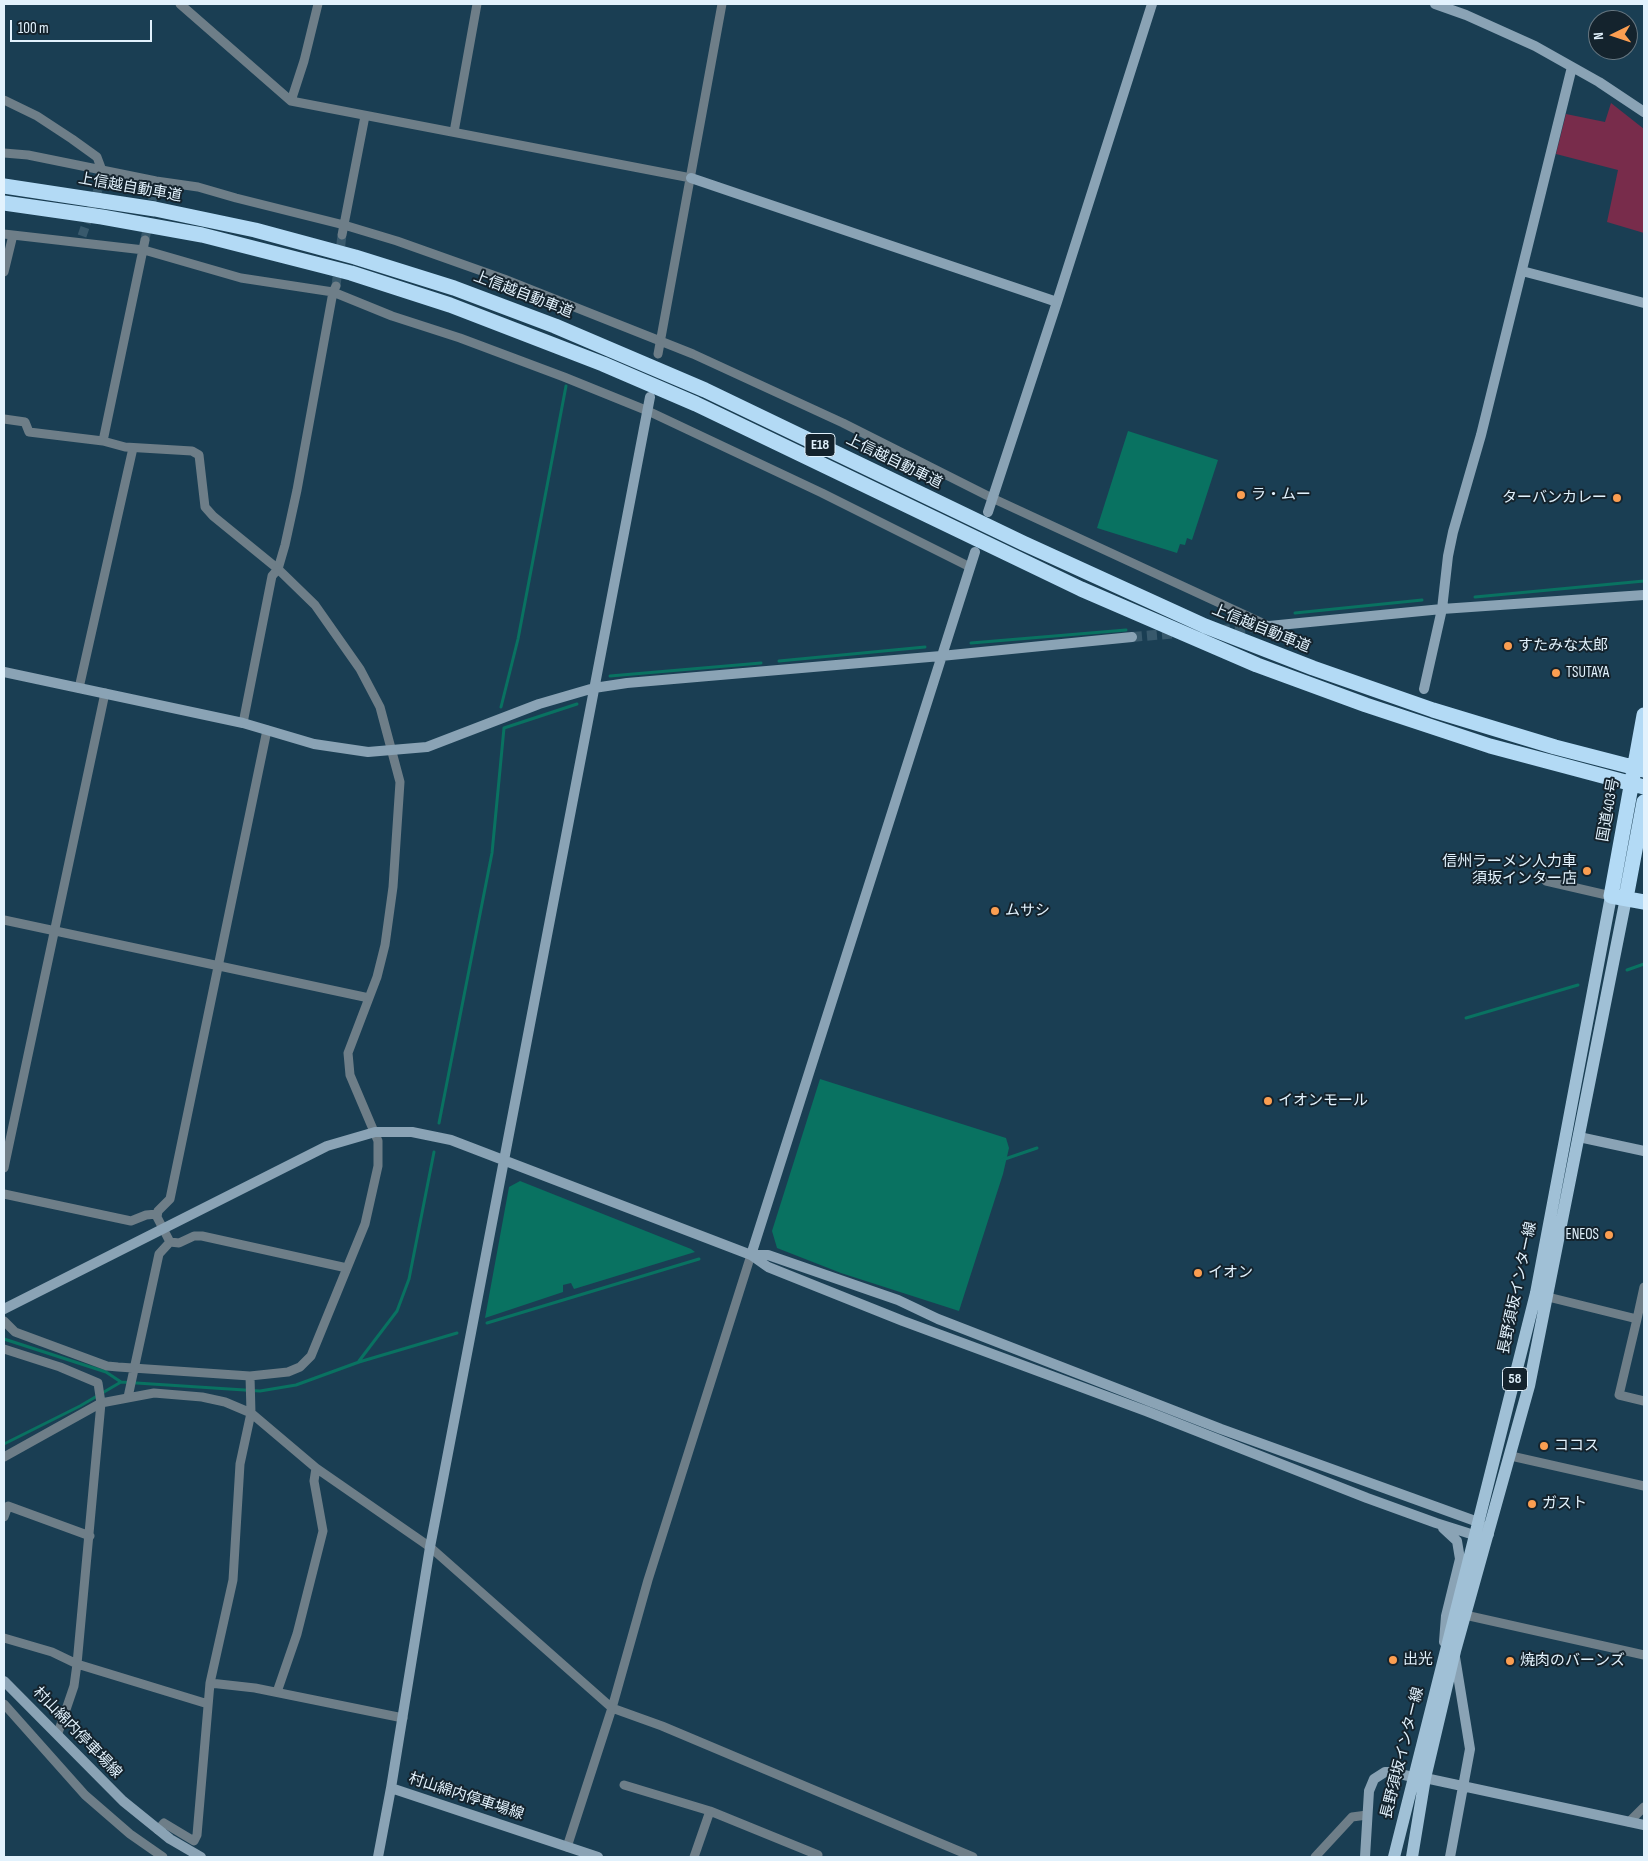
<!DOCTYPE html>
<html>
<head>
<meta charset="utf-8">
<style>
	body { margin:0 }
	#map { position:relative; width:1648px; height:1861px; overflow:hidden; background:#1a3e53; font-family:"Sofia Sans Condensed",sans-serif }
	canvas { display:block }
	.frame { position:absolute; inset:0; border:5px solid #e2f2fd; pointer-events:none }
	.north { position:absolute; left:1588px; top:10px; width:50px; height:50px; box-sizing:border-box; background:#14232d; border:1px solid #667680; border-radius:50%; rotate:266deg; font-size:14px; font-weight:700; line-height:20px; text-align:center; color:#e2f2fd }
	.north::after { content:''; display:block; margin:auto; width:18px; height:22px; background:#fb9e51; clip-path:polygon(50% 0,100% 100%,50% 72%,0 100%) }
	.scale { position:absolute; left:10px; top:20px; width:142px; height:22px; box-sizing:border-box; border:2px solid #e2f2fd; border-top:0; padding-left:6px; font-size:15px; line-height:18px; white-space:nowrap; color:#e2f2fd; -webkit-text-stroke:4px #14232d; paint-order:stroke }
</style>
</head>
<body>
<div id="map">
<canvas width="1648" height="1861"></canvas>
<div class="frame"></div>
<div class="north">N</div>
<div class="scale">100 m</div>
</div>
<script>
const context = document.querySelector('canvas').getContext('2d');
context.lineJoin = 'round';
function fillPath(path, color) {
  context.fillStyle = color;
  context.fill(path, 'evenodd');
}
function shape(rows) {
  const path = new Path2D();
  for (const r of rows) {
    path.moveTo(r[0], r[1]);
    for (let i = 2; i < r.length; i += 2) path.lineTo(r[i], r[i + 1]);
  }
  return path;
}
function stroke(path, color, width, dash) {
  context.strokeStyle = color;
  context.lineWidth = width;
  context.lineCap = dash ? 'butt' : 'round';
  context.setLineDash(dash || []);
  context.stroke(path);
}
function drawText(font, color, halo, rows, align = 'center') {
  context.font = font + ' "Sofia Sans Condensed","Noto Sans JP",sans-serif';
  context.lineWidth = 4;
  context.setLineDash([]);
  context.textBaseline = 'middle';
  context.strokeStyle = halo;
  context.fillStyle = color;
  for (const [text, x, y, turn = 0] of rows) {
    context.save();
    context.translate(x, y);
    context.rotate((+turn || 0) * Math.PI / 180);
    context.textAlign = isNaN(turn) ? turn : align;
    if (halo) context.strokeText(text, 0, 0);
    context.fillText(text, 0, 0);
    context.restore();
  }
}
const green = shape([
	[1611,103,1644,129,1644,233,1607,222,1618,170,1556,154,1566,114,1605,122]
]);
const water = shape([
	[1128,431,1218,460,1192,540,1187,538,1185,545,1180,544,1177,553,1097,528],
	[820,1079,1006,1138,1009,1148,1003,1174,959,1311,841,1273,777,1248,772,1231],
	[520,1181,691,1249,695,1252,574,1289,571,1283,563,1285,563,1292,485,1318,509,1187]
]);
const stream = shape([
	[1475,597,1644,581],
	[1295,613,1422,600],
	[971,643,1126,630],
	[779,661,925,647],
	[610,676,761,663],
	[501,707,518,639,566,386],
	[1627,970,1644,964],
	[1466,1018,1578,985],
	[439,1123,492,853,504,728,577,704],
	[1002,1160,1037,1148],
	[487,1323,699,1259],
	[4,1339,106,1372,121,1382,260,1391,296,1385,359,1362,457,1333],
	[359,1361,397,1311,409,1279,434,1152],
	[4,1444,80,1406,121,1382]
]);
const streetTunnel = shape([
	[82,236,103,175],
	[145,240,154,190],
	[336,286,342,235]
]);
const secondaryTunnel = shape([
	[1220,630,1269,626],
	[1132,637,1178,633]
]);
const street = shape([
	[180,4,291,101,691,178],
	[4,100,37,116,72,139,97,157,103,173],
	[291,101,304,61,318,4],
	[454,132,477,4],
	[4,153,28,155,156,181,198,187,236,198,344,225,397,241,504,279,693,354,843,423,992,498,1269,626],
	[4,234,144,250,241,278,333,292,392,316,460,338,564,377,648,411,822,493,970,567],
	[342,235,365,116],
	[4,272,13,235],
	[658,354,722,4],
	[4,419,25,422,29,432,103,441,125,447,192,451,199,455,205,507,213,516,278,569,315,605,360,669,380,707,400,782,393,887,385,945,377,977,348,1053,350,1075,378,1141,378,1166,365,1224,311,1356,300,1367,288,1372,250,1376,118,1367,107,1366,15,1332,4,1321],
	[103,441,145,240],
	[79,688,133,448],
	[243,723,272,576,278,569,285,545,297,490,333,292,336,286],
	[1546,881,1611,896],
	[4,920,369,998],
	[4,1168,105,693],
	[4,1194,131,1221,146,1215,157,1214],
	[170,1242,179,1243,194,1236,202,1236,347,1268],
	[1548,1297,1637,1319,1644,1287],
	[1637,1319,1619,1395,1644,1401],
	[4,1349,60,1367,98,1383,101,1403,154,1393,202,1397,225,1402,251,1413,250,1376],
	[128,1397,159,1254,170,1242,157,1217,158,1211,170,1199,267,730],
	[1511,1456,1644,1486],
	[4,1457,101,1403],
	[4,1517,8,1506,90,1536],
	[1465,1615,1644,1655],
	[4,1638,52,1652,77,1664,208,1704],
	[210,1683,255,1688,403,1718],
	[277,1692,297,1634,323,1531,314,1481,316,1468],
	[4,1704,85,1795,130,1834,163,1857],
	[58,1733,74,1686,77,1664,101,1403],
	[624,1785,710,1811],
	[1629,1822,1644,1807],
	[158,1830,164,1823,194,1841,197,1835,210,1683,233,1580,240,1464,251,1413,316,1468,430,1547,612,1708,662,1726,973,1857],
	[567,1847,612,1708,648,1580,751,1255],
	[694,1857,710,1811,818,1855],
	[1315,1857,1352,1817,1367,1815]
]);
const secondary = shape([
	[1435,4,1466,15,1535,46,1599,82,1644,112],
	[691,178,1057,302],
	[1522,271,1644,303],
	[988,512,1057,302,1152,4],
	[1269,626,1442,609,1644,595],
	[4,672,243,723,314,744,368,752,427,747,539,704,594,688,627,683,941,656,1132,637],
	[1424,689,1442,609,1448,556,1453,532,1481,435,1572,67],
	[1579,1137,1644,1151],
	[751,1255,768,1255,898,1300,938,1319,1221,1429,1478,1522,1489,1534,1474,1535,1436,1523,1367,1498,1146,1411,903,1321,768,1267,751,1255],
	[4,1309,327,1146,375,1132,412,1132,451,1140,751,1255,975,552],
	[1443,1528,1457,1541,1460,1559,1446,1616,1444,1642],
	[4,1681,123,1801,170,1839,201,1857],
	[1425,1778,1644,1825],
	[391,1788,598,1857],
	[378,1857,391,1788,430,1547,650,397],
	[1365,1857,1369,1791,1374,1779,1385,1772,1391,1772,1413,1777],
	[1450,1857,1470,1749,1455,1657]
]);
const primary = shape([
	[1394,1857,1536,1293,1611,896],
	[1412,1857,1425,1778,1455,1651,1529,1386,1626,898]
]);
const highway = shape([
	[4,186,155,209,255,230,355,257,454,288,555,326,705,390,1023,543,1205,626,1313,668,1433,710,1555,747,1644,770],
	[4,203,102,217,202,235,351,273,450,305,603,364,696,404,1081,589,1257,665,1366,705,1490,746,1644,787],
	[1644,715,1611,896,1644,902],
	[1626,898,1644,802]
]);
const markers = [
	[1241,495,5,"#fb9e51"],
	[1617,498,5,"#fb9e51"],
	[1508,646,5,"#fb9e51"],
	[1556,673,5,"#fb9e51"],
	[1587,871,5,"#fb9e51"],
	[995,911,5,"#fb9e51"],
	[1268,1101,5,"#fb9e51"],
	[1609,1235,5,"#fb9e51"],
	[1198,1273,5,"#fb9e51"],
	[1544,1446,5,"#fb9e51"],
	[1532,1504,5,"#fb9e51"],
	[1393,1660,5,"#fb9e51"],
	[1510,1661,5,"#fb9e51"]
];
const shields = [
	[820,445,30],
	[1515,1379,25]
];
const shieldNames = [
	["E18",820,445],
	["58",1515,1379]
];
const streetNames = [
	["上信越自動車道",130,188,10],
	["上信越自動車道",523,295,21],
	["上信越自動車道",894,462,26],
	["上信越自動車道",1261,629,22],
	["国道403号",1609,810,-80],
	["長野須坂インター線",1518,1288,-78],
	["村山綿内停車場線",77,1733,46],
	["長野須坂インター線",1403,1753,-76],
	["村山綿内停車場線",466,1797,18]
];
const poiNames = [
	["ラ・ムー",1251,495],
	["ターバンカレー",1607,498,"right"],
	["すたみな太郎",1518,646],
	["TSUTAYA",1566,673],
	["信州ラーメン人力車",1577,862,"right"],
	["須坂インター店",1577,879,"right"],
	["ムサシ",1005,911],
	["イオンモール",1278,1101],
	["ENEOS",1599,1235,"right"],
	["イオン",1208,1273],
	["ココス",1554,1446],
	["ガスト",1542,1504],
	["出光",1403,1660],
	["焼肉のバーンズ",1520,1661]
];
fillPath(green, '#782c4b');
fillPath(water, '#097261');
stroke(stream, '#097261', 3);
stroke(streetTunnel, '#38596c', 9, [9, 4.5]);
stroke(secondaryTunnel, '#38596c', 10, [10, 5]);
stroke(street, '#6e7e88', 9);
stroke(secondary, '#8aa3b5', 10);
stroke(primary, '#a0c0d6', 12);
stroke(highway, '#b3daf5', 15);
for (const [x, y, r, color] of markers) {
  const dot = new Path2D();
  dot.arc(x, y, r, 0, 2 * Math.PI);
  context.fillStyle = color;
  context.fill(dot);
  stroke(dot, '#14232d', 2);
}
for (const [x, y, w] of shields) {
  const box = new Path2D();
  box.roundRect(x - w / 2, y - 11.5, w, 23, 4);
  context.fillStyle = '#14232d';
  context.fill(box);
  stroke(box, '#e2f2fd', 1);
}
drawText('bold 14px', '#e2f2fd', null, shieldNames);
drawText('15px', '#e2f2fd', '#14232d', streetNames);
drawText('15px', '#e2f2fd', '#14232d', poiNames, 'left');
</script>
</body>
</html>
